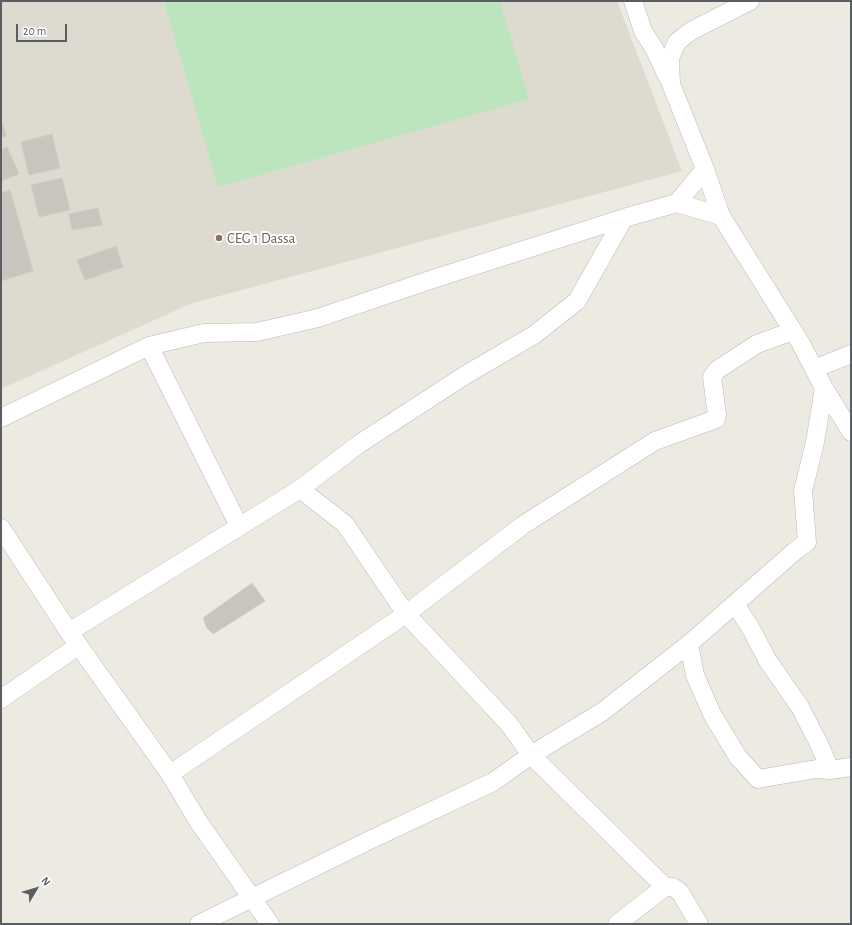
<!DOCTYPE html>
<html>
<head>
<meta charset="utf-8">
<style>
	body { margin:0 }
	#map { position:relative; width:852px; height:925px; overflow:hidden; background:#edebe1; font-family:"Alegreya Sans",sans-serif }
	canvas { display:block }
	.frame { position:absolute; inset:0; border:2px solid #5a5e63; pointer-events:none }
	.north { position:absolute; left:16px; top:869px; width:40px; height:40px; -webkit-text-stroke:3px #fff; paint-order:stroke; rotate:52deg; font-size:11px; font-weight:700; line-height:16px; text-align:center; color:#5a5e63 }
	.north::after { content:''; display:block; margin:auto; width:14px; height:18px; background:#5a5e63; clip-path:polygon(50% 0,100% 100%,50% 72%,0 100%) }
	.scale { position:absolute; left:16px; top:24px; width:51px; height:18px; box-sizing:border-box; border:2px solid #5a5e63; border-top:0; padding-left:5px; font-size:12px; line-height:14px; white-space:nowrap; color:#5a5e63; -webkit-text-stroke:3px #fff; paint-order:stroke }
</style>
</head>
<body>
<div id="map">
<canvas width="852" height="925"></canvas>
<div class="frame"></div>
<div class="north">N</div>
<div class="scale">20 m</div>
</div>
<script>
const context = document.querySelector('canvas').getContext('2d');
context.lineJoin = 'round';
function fillPath(path, color) {
  context.fillStyle = color;
  context.fill(path, 'evenodd');
}
function shape(rows) {
  const path = new Path2D();
  for (const r of rows) {
    path.moveTo(r[0], r[1]);
    for (let i = 2; i < r.length; i += 2) path.lineTo(r[i], r[i + 1]);
  }
  return path;
}
function stroke(path, color, width, dash) {
  context.strokeStyle = color;
  context.lineWidth = width;
  context.lineCap = dash ? 'butt' : 'round';
  context.setLineDash(dash || []);
  context.stroke(path);
}
function drawText(font, color, halo, rows, align = 'center') {
  context.font = font + ' "Alegreya Sans",sans-serif';
  context.lineWidth = 4;
  context.setLineDash([]);
  context.textBaseline = 'middle';
  context.strokeStyle = halo;
  context.fillStyle = color;
  for (const [text, x, y, turn = 0] of rows) {
    context.save();
    context.translate(x, y);
    context.rotate((+turn || 0) * Math.PI / 180);
    context.textAlign = isNaN(turn) ? turn : align;
    if (halo) context.strokeText(text, 0, 0);
    context.fillText(text, 0, 0);
    context.restore();
  }
}
const education = shape([
	[1,1,617,1,682,171,190,304,1,389]
]);
const green = shape([
	[164,1,500,1,529,99,218,187]
]);
const building = shape([
	[1,119,6,136,1,138,1,119],
	[52,134,60,168,29,175,21,142,52,134],
	[7,147,19,174,1,181,1,150,7,147],
	[62,178,70,210,39,217,31,185,62,178],
	[10,190,33,271,1,281,1,193,10,190],
	[98,208,102,225,72,230,69,214,98,208],
	[116,246,123,267,85,280,77,260,116,246],
	[252,583,265,601,213,634,207,628,203,618,252,583]
]);
const minor = shape([
	[633,1,643,31,655,50,668,78],
	[750,1,691,31,677,42,670,58,671,84,705,169,721,216,800,342,824,388,851,432],
	[677,203,705,169],
	[149,346,239,526],
	[814,369,851,354],
	[1,418,149,346,204,333,257,332,318,318,433,279,624,218,677,203,721,216],
	[300,489,359,444,467,374,534,335,577,301,624,218],
	[1,528,69,632,170,774,198,821,270,924],
	[735,604,750,627,768,661,800,707,819,744,830,770,851,767],
	[69,632,300,489,345,524,406,614,170,774],
	[689,644,695,675,712,714,738,757,758,779,816,769,830,770],
	[1,699,78,646],
	[665,887,531,755,602,712,689,644,795,551,807,542,803,491,815,442,824,388],
	[199,924,372,839,493,782,531,755,509,724,406,614,523,525,655,441,716,419,717,415,712,377,717,370,757,344,793,331],
	[617,924,665,887,673,887,680,892,699,924]
]);
const markers = [
	[219,238,4,"#8d6e63"]
];
const educationNames = [
	["CEG 1 Dassa",227,238]
];
fillPath(education, '#dddad0');
fillPath(green, '#bde5bd');
fillPath(building, '#c8c5be');
stroke(building, '#d2ccc0', 1);
stroke(minor, '#b7b9be', 19);
stroke(minor, '#fff', 18);
for (const [x, y, r, color] of markers) {
  const dot = new Path2D();
  dot.arc(x, y, r, 0, 2 * Math.PI);
  context.fillStyle = color;
  context.fill(dot);
  stroke(dot, '#fff', 1.5);
}
drawText('15px', '#785e54', '#fff', educationNames, 'left');
</script>
</body>
</html>
